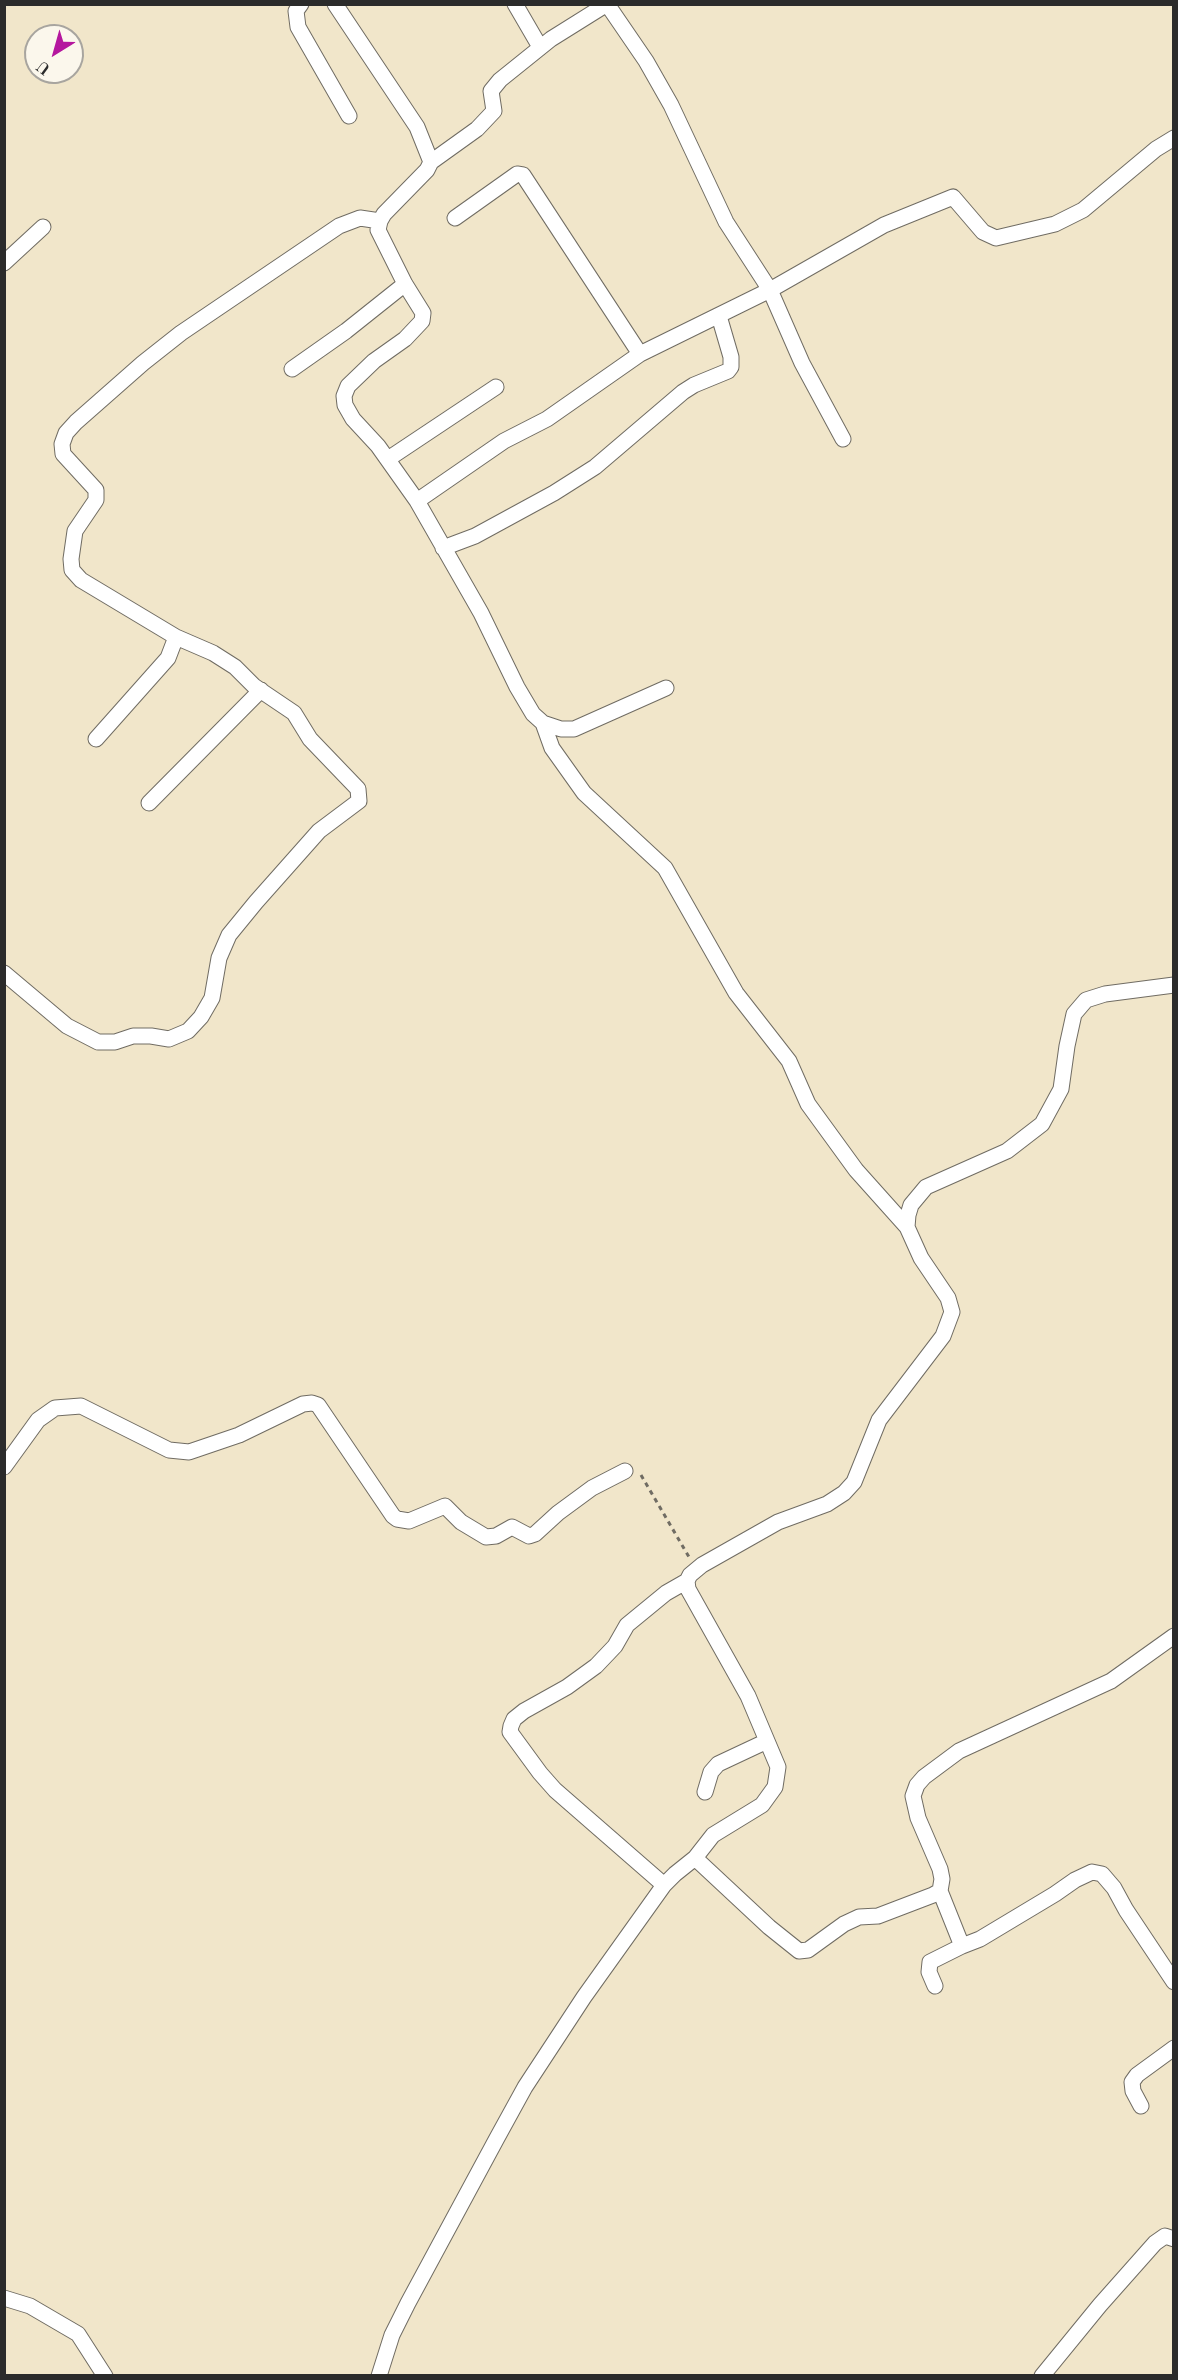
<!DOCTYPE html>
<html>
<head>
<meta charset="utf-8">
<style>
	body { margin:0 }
	#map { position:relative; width:1178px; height:2380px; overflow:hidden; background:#f1e6ca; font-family:"Old Standard TT",serif }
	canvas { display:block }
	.frame { position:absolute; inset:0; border:6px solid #2b2b2b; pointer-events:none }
	.north { position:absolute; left:24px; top:24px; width:60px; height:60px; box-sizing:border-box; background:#fbf7ec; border:2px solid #a8a59f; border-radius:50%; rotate:217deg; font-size:16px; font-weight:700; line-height:24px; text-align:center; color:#2b2b2b }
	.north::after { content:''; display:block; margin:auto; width:21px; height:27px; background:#b5179e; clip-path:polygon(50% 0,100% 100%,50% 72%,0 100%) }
</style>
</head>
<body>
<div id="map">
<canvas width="1178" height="2380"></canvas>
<div class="frame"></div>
<div class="north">U</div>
</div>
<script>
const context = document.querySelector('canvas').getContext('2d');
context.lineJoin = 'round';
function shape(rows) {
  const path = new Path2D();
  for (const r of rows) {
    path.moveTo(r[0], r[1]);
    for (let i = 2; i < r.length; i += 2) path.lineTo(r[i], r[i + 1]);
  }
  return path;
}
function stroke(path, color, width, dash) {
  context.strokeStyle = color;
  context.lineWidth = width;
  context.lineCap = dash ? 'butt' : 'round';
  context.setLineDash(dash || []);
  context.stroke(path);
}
const path = shape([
	[641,1475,689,1557]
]);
const minor = shape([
	[301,4,296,11,298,27,349,116],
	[335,4,417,127,431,162,427,170,384,214,380,221,378,230,405,284,423,313,422,321,405,339,374,361,348,386,344,396,345,405,353,419,378,446,417,501,481,613,517,687,533,714,543,723,561,729,574,729,666,688],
	[515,4,540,47],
	[607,4,646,61,671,105,726,222,770,290,802,363,843,439],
	[431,162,477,129,494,111,491,91,500,80,551,39,607,4],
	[455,218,517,174,523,175,640,354],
	[4,263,43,227],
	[292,369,346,331,405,284],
	[388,459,496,387],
	[417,501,504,441,547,419,640,354,770,290,884,225,953,197,983,232,996,238,1055,224,1083,210,1156,149,1174,138],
	[443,548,475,536,554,493,595,467,683,392,694,385,728,371,731,367,731,357,719,316],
	[543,723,552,748,584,793,665,868,736,993,789,1061,808,1104,856,1170,907,1227],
	[96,739,168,658,176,637],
	[149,803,261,690],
	[4,973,67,1026,98,1042,115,1042,133,1036,151,1036,169,1039,188,1031,201,1017,212,998,219,958,229,935,256,902,319,831,359,801,358,789,310,739,294,713,254,686,235,667,213,653,176,637,81,580,72,570,71,559,75,531,96,500,96,490,63,454,62,444,66,433,76,422,143,363,181,333,339,226,360,218,380,221],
	[4,1467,38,1420,55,1408,81,1406,169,1450,189,1452,239,1435,303,1404,312,1403,318,1405,393,1516,397,1519,409,1521,445,1506,461,1522,486,1537,496,1536,512,1527,529,1536,535,1534,558,1513,592,1488,625,1471],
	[705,1792,711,1772,718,1764,767,1741],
	[695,1858,769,1927,799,1951,808,1950,844,1924,859,1917,878,1916,933,1895,940,1891,942,1879,940,1869,918,1818,913,1796,917,1785,924,1777,959,1751,1111,1681,1174,1636],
	[664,1885,555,1790,540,1773,510,1732,511,1726,514,1719,524,1711,567,1687,596,1666,615,1646,627,1625,666,1593,687,1581],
	[940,1891,962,1946,980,1939,1055,1894,1075,1880,1092,1872,1102,1874,1114,1888,1126,1910,1174,1982],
	[935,1986,929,1972,930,1962,962,1946],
	[1141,2106,1133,2091,1132,2082,1137,2075,1174,2048],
	[4,2298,30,2306,78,2334,105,2376],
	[379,2376,392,2335,408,2303,497,2138,525,2087,584,1997,664,1885,675,1874,695,1858,713,1835,762,1805,775,1787,778,1767,748,1696,688,1589,687,1581,690,1575,702,1565,778,1522,827,1504,844,1493,854,1482,879,1420,943,1336,952,1312,948,1298,921,1258,907,1227,908,1215,911,1205,926,1187,1007,1151,1042,1124,1061,1089,1067,1046,1074,1014,1086,1000,1105,994,1174,985],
	[1042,2376,1100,2305,1155,2243,1165,2236,1174,2239]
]);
stroke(minor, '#706c63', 17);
stroke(path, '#706c63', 3, [4.5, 4.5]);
stroke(minor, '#fff', 15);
</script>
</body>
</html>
